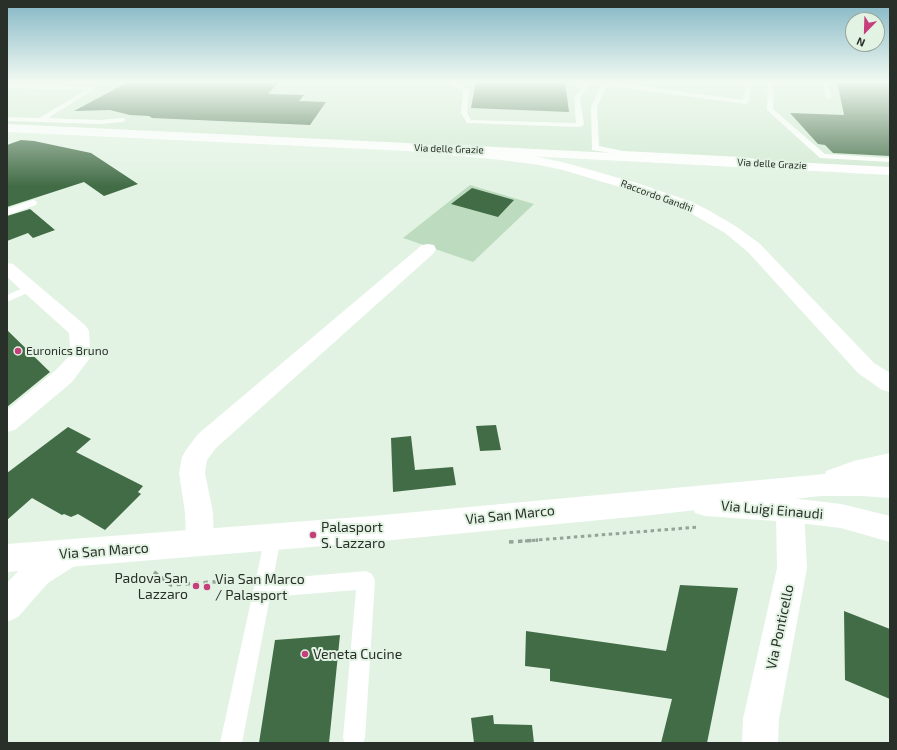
<!DOCTYPE html>
<html>
<head>
<meta charset="utf-8">
<style>
	body { margin:0 }
	#map { position:relative; width:897px; height:750px; overflow:hidden; background:#e2f3e3; font-family:"Exo 2",sans-serif }
	canvas { display:block }
	.frame { position:absolute; inset:0; border:8px solid #292f29; pointer-events:none }
	.north { position:absolute; left:845px; top:12px; width:40px; height:40px; box-sizing:border-box; background:#e2f3e3; border:1px solid #98a599; border-radius:50%; rotate:203deg; font-size:11px; font-weight:700; line-height:16px; text-align:center; color:#292f29 }
	.north::after { content:''; display:block; margin:auto; width:14px; height:18px; background:#c63e7c; clip-path:polygon(50% 0,100% 100%,50% 72%,0 100%) }
</style>
</head>
<body>
<div id="map">
<canvas width="897" height="750"></canvas>
<div class="frame"></div>
<div class="north">N</div>
</div>
<script>
const context = document.querySelector('canvas').getContext('2d');
context.lineJoin = 'round';
function fillPath(path, color) {
  context.fillStyle = color;
  context.fill(path, 'evenodd');
}
function shape(rows) {
  const path = new Path2D();
  for (const r of rows) {
    path.moveTo(r[0], r[1]);
    for (let i = 2; i < r.length; i += 2) path.lineTo(r[i], r[i + 1]);
  }
  return path;
}
function stroke(path, color, width, dash) {
  context.strokeStyle = color;
  context.lineWidth = width;
  context.lineCap = dash ? 'butt' : 'round';
  context.setLineDash(dash || []);
  context.stroke(path);
}
function drawText(font, color, halo, rows, align = 'center') {
  context.font = font + ' "Exo 2",sans-serif';
  context.lineWidth = 4;
  context.setLineDash([]);
  context.textBaseline = 'middle';
  context.strokeStyle = halo;
  context.fillStyle = color;
  for (const [text, x, y, turn = 0] of rows) {
    context.save();
    context.translate(x, y);
    context.rotate((+turn || 0) * Math.PI / 180);
    context.textAlign = isNaN(turn) ? turn : align;
    if (halo) context.strokeText(text, 0, 0);
    context.fillText(text, 0, 0);
    context.restore();
  }
}
const built = shape([
	[7,81,890,81,890,169,469,150,7,125]
]);
const green = shape([
	[470,185,534,204,473,262,403,238]
]);
const building = shape([
	[130,81,280,81,268,94,304,95,299,101,326,102,310,125,152,118,149,116,130,115,110,110,74,111],
	[476,81,565,81,569,112,471,108],
	[837,81,890,81,890,156,833,153,825,145,818,144,790,113,844,115],
	[21,140,34,141,91,153,138,184,104,196,84,182,7,207,7,145],
	[472,188,514,200,498,217,451,204],
	[30,209,55,230,33,238,28,233,7,241,7,216],
	[7,330,50,372,7,407],
	[496,425,501,450,480,451,476,426],
	[68,427,91,439,76,452,143,486,138,492,141,494,105,530,78,514,71,517,64,514,62,515,32,498,7,520,7,473],
	[411,436,415,470,453,467,456,485,393,492,391,438],
	[680,585,738,588,707,743,661,743,672,699,550,681,550,669,525,666,526,631,666,651],
	[844,611,890,629,890,699,845,680],
	[340,635,329,743,259,743,275,640],
	[493,715,494,724,532,725,534,743,474,743,471,718]
]);
const pathFar1 = shape([
	[525,541,699,527]
]);
const path = shape([
	[509,542,538,540],
	[154,572,171,585,240,580,245,576]
]);
const service = shape([
	[451,81,457,81,457,83,469,90,467,113,471,120,576,123,574,97,587,81,593,81,580,97,584,125,580,127,467,123,461,113,463,91,452,85,451,81],
	[607,81,743,100,746,81,752,81,749,102,746,104,610,86,606,88,597,107,599,146,623,151,742,157,768,161,772,163,768,165,742,161,623,155,592,150,591,107,600,87,607,81],
	[768,81,774,81,773,109,825,154,890,158,890,162,820,158,767,110,768,81],
	[823,81,829,81,831,98,826,97,823,81],
	[7,84,95,87,95,89,48,118,99,120,123,118,126,120,123,122,99,124,7,121,7,117,39,118,86,90,7,88,7,84],
	[33,200,36,201,37,203,36,205,7,215,7,209,33,200],
	[30,285,35,288,34,290,7,302,7,295,30,285],
	[273,529,279,531,281,537,273,579,366,571,372,574,375,580,365,738,363,743,345,743,343,738,356,590,270,597,242,743,220,743,265,537,267,531,273,529]
]);
const minor = shape([
	[428,244,434,245,436,249,434,253,216,448,207,460,205,473,213,513,214,543,210,553,200,556,190,553,186,543,185,513,179,473,182,457,186,450,198,434,422,245,428,244],
	[7,263,13,264,86,326,89,331,90,348,90,358,72,382,15,430,7,432,7,410,56,370,69,356,70,348,69,333,7,277,7,263],
	[790,498,800,501,804,510,807,568,779,719,778,743,742,743,743,719,777,568,776,510,780,501,790,498],
	[68,540,78,544,83,554,78,564,48,583,18,617,7,622,7,583,26,563,58,544,68,540]
]);
const tertiary = shape([
	[456,145,890,167,890,175,451,152,450,149,451,146,456,145],
	[705,492,790,498,841,504,890,516,890,542,841,528,790,522,705,516,695,513,691,504,695,495,705,492]
]);
const secondary = shape([
	[7,124,407,143,502,152,539,157,566,163,640,184,692,202,708,210,737,227,760,244,874,363,890,373,890,392,882,390,858,373,748,252,725,233,682,208,630,190,563,170,539,165,502,160,407,151,7,132,7,124],
	[890,453,890,475,887,475,890,476,890,498,862,496,820,496,652,515,372,542,7,572,7,544,372,516,825,474,826,471,854,461,890,453]
]);
const markers = [
	[18,351,4,"#c63e7c"],
	[313,535,4,"#c63e7c"],
	[196,586,4,"#c63e7c"],
	[207,587,4,"#c63e7c"],
	[305,654,4,"#c63e7c"]
];
const farStreetnames = [
	["Via delle Grazie",449,149,2],
	["Via delle Grazie",772,164,3],
	["Raccordo Gandhi",657,196,20]
];
const poiNames = [
	["Euronics Bruno",26,351]
];
const nearStreetnames = [
	["Via Luigi Einaudi",772,510,5],
	["Via San Marco",510,515,-6],
	["Via San Marco",104,551,-4],
	["Via Ponticello",780,627,-78]
];
const nearPoinames = [
	["Palasport",321,527],
	["S. Lazzaro",321,543],
	["Padova San",188,578,"right"],
	["Lazzaro",188,594,"right"],
	["Via San Marco",215,579],
	["/ Palasport",215,595],
	["Veneta Cucine",313,654]
];
fillPath(built, '#d2ead3');
fillPath(green, '#bddcbf');
fillPath(building, '#426c46');
stroke(pathFar1, '#96a397', 3, [3.5, 3.5]);
stroke(path, '#96a397', 3.5, [4.5, 4.5]);
fillPath(service, '#fff');
fillPath(minor, '#fff');
fillPath(tertiary, '#fff');
fillPath(secondary, '#fff');
const sky = context.createLinearGradient(0, 0, 0, 186);
sky.addColorStop(0, '#83b6c5');
sky.addColorStop(0.44, '#f2faf2');
sky.addColorStop(1, '#f2faf200');
context.fillStyle = sky;
context.fillRect(0, 0, 897, 186);
for (const [x, y, r, color] of markers) {
  const dot = new Path2D();
  dot.arc(x, y, r, 0, 2 * Math.PI);
  context.fillStyle = color;
  context.fill(dot);
  stroke(dot, '#e2f3e3', 1.5);
}
drawText('10px', '#292f29', '#e2f3e3', farStreetnames);
drawText('12px', '#292f29', '#e2f3e3', poiNames, 'left');
drawText('14px', '#292f29', '#e2f3e3', nearStreetnames);
drawText('14px', '#292f29', '#e2f3e3', nearPoinames, 'left');
</script>
</body>
</html>
